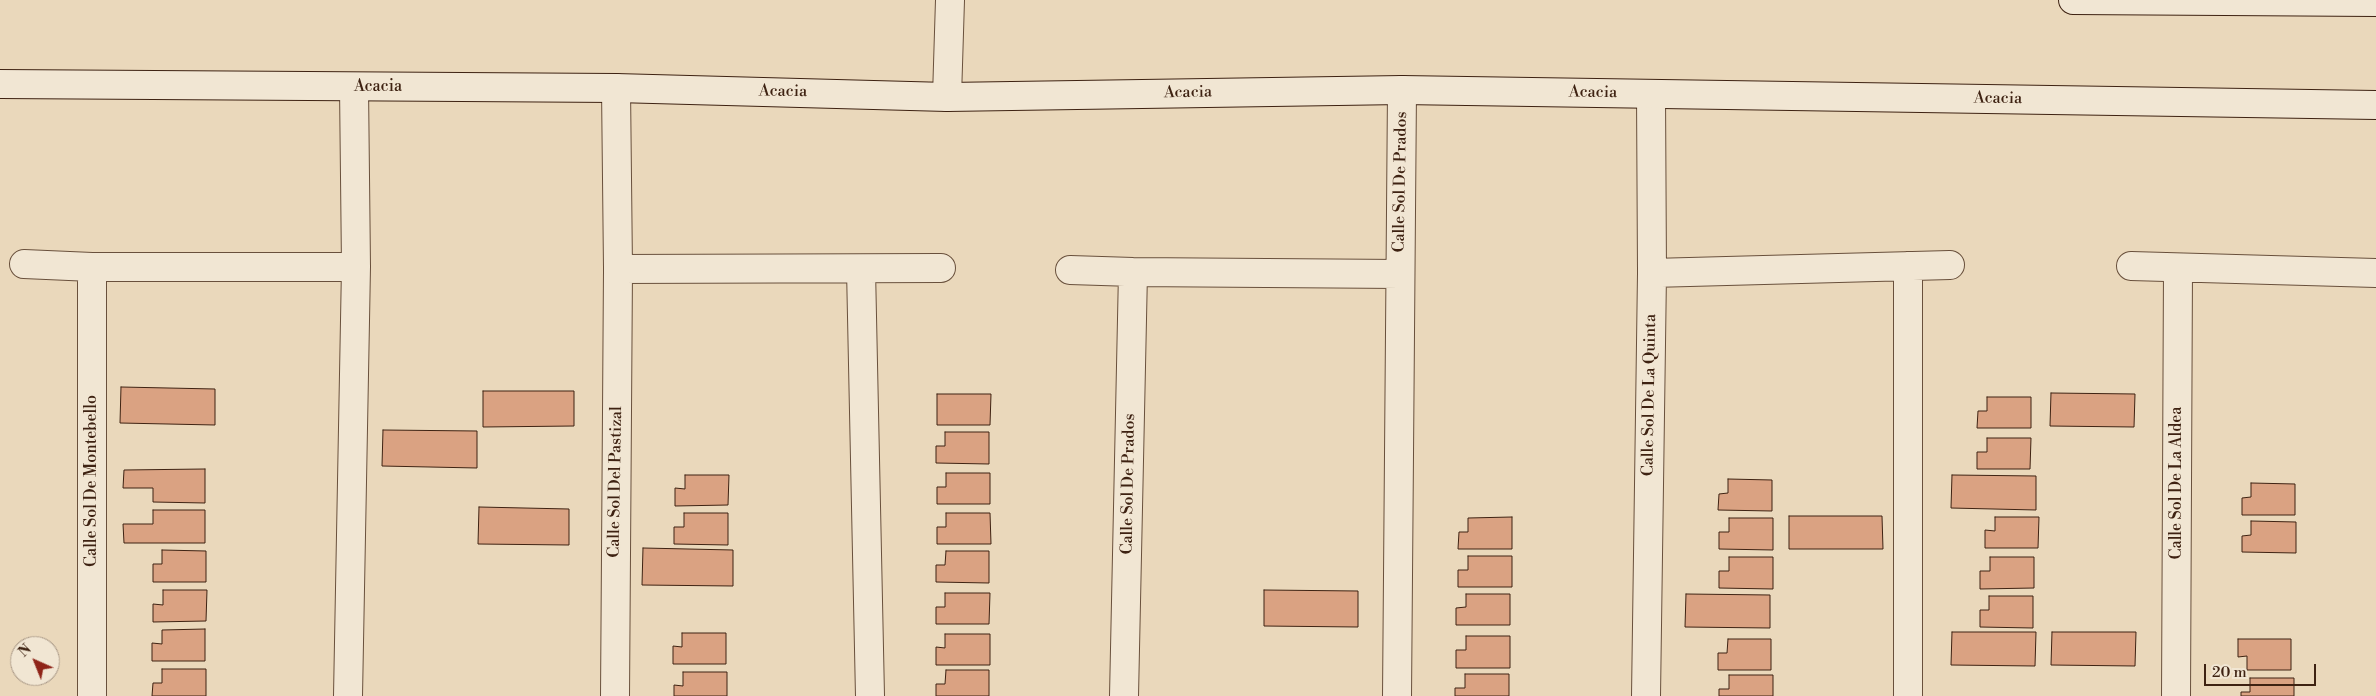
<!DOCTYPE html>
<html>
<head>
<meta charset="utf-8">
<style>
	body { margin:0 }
	#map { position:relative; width:2376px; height:696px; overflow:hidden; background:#ead8bb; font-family:"Libre Bodoni",serif }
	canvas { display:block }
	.north { position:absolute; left:10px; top:636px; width:50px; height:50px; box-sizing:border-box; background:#f1e6d3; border:1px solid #a99886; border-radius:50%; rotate:316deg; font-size:14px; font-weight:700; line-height:20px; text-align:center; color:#3e2212 }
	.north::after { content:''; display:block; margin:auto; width:18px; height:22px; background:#8f2418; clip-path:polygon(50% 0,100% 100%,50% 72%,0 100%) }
	.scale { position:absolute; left:2204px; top:664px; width:112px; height:22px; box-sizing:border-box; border:2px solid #3e2212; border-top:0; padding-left:6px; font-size:15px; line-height:18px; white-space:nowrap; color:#3e2212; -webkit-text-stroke:4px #f1e6d3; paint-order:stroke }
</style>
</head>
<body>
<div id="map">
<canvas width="2376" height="696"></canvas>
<div class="north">N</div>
<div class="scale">20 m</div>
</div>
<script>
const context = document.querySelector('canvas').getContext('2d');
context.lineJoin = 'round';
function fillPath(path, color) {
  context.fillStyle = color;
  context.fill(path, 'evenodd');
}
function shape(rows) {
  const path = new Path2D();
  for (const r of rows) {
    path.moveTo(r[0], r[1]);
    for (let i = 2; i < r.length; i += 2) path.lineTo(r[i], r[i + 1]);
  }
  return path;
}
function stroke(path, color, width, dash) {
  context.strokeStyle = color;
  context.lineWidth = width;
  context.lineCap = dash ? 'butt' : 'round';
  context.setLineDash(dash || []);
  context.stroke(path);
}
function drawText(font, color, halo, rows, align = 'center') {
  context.font = font + ' "Libre Bodoni",serif';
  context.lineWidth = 4;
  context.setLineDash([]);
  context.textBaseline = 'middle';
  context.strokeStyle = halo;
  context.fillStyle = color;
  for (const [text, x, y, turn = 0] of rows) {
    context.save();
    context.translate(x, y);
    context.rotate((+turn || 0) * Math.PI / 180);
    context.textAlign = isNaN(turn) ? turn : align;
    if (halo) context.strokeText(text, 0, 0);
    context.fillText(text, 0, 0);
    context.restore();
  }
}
const building = shape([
	[121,387,215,389,215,425,120,423,121,387],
	[483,391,574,391,574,426,483,427,483,391],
	[2051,393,2135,394,2134,427,2050,426,2051,393],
	[937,394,991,394,990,425,937,425,937,394],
	[1987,397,2031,397,2031,428,1977,428,1978,411,1987,411,1987,397],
	[383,430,477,431,477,468,382,466,383,430],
	[945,432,989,432,989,464,936,463,936,446,945,446,945,432],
	[1987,438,2031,438,2030,469,1977,469,1977,452,1987,452,1987,438],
	[205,469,205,503,153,502,153,488,123,488,124,470,205,469],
	[946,473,990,473,990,504,937,504,937,487,946,487,946,473],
	[685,475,729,475,728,505,675,506,675,488,685,489,685,475],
	[1952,475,2036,476,2036,510,1951,508,1952,475],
	[1728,479,1772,480,1772,511,1718,510,1719,494,1728,493,1728,479],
	[2251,483,2295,484,2295,515,2242,515,2242,498,2251,497,2251,483],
	[479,507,569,509,569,545,478,544,479,507],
	[153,510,205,510,205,543,124,543,123,524,153,524,153,510],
	[684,513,728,513,728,545,674,544,674,527,684,527,684,513],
	[946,513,990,513,991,544,937,544,937,527,946,527,946,513],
	[1789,516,1882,516,1883,549,1789,549,1789,516],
	[1512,517,1512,549,1458,549,1459,532,1468,532,1468,518,1512,517],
	[1995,517,2039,517,2038,548,1985,548,1985,530,1995,531,1995,517],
	[1729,518,1773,518,1773,550,1719,549,1719,532,1729,532,1729,518],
	[2251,521,2296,522,2296,553,2242,552,2242,536,2251,535,2251,521],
	[643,548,733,550,733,586,642,585,643,548],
	[162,550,206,551,206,582,153,582,153,564,162,564,162,550],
	[946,551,989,551,989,583,936,582,936,565,945,565,946,551],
	[1468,556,1512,556,1512,587,1458,587,1458,570,1468,570,1468,556],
	[1729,557,1773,557,1773,589,1719,588,1719,571,1729,571,1729,557],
	[1990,557,2034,557,2034,588,1980,589,1980,571,1990,571,1990,557],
	[163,590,207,590,206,621,153,622,153,604,163,605,163,590],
	[1264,590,1358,591,1358,627,1264,626,1264,590],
	[945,593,990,593,989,624,936,624,936,607,945,607,945,593],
	[1466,594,1510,594,1510,625,1456,625,1456,608,1466,607,1466,594],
	[1686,594,1770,595,1770,628,1685,627,1686,594],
	[1989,596,2033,596,2033,628,1980,627,1980,610,1989,610,1989,596],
	[205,629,205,661,152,661,152,643,162,644,162,630,205,629],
	[1952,632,2036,632,2035,666,1951,665,1952,632],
	[2052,632,2136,632,2135,666,2051,665,2052,632],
	[682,633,726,633,726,664,673,664,673,646,682,647,682,633],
	[945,634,990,634,990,665,936,665,936,647,945,648,945,634],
	[1466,636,1510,636,1510,668,1456,668,1456,650,1466,650,1466,636],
	[1728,639,1771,639,1771,670,1718,670,1718,653,1727,653,1728,639],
	[2238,639,2291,639,2291,670,2247,670,2247,656,2238,657,2238,639],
	[162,669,206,669,206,696,152,696,153,683,162,683,162,669],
	[946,670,989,670,989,696,936,696,936,684,945,684,946,670],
	[683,672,727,672,727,696,674,696,674,685,683,686,683,672],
	[1465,674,1509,674,1509,696,1455,696,1455,688,1465,688,1465,674],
	[1729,675,1773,675,1773,696,1719,696,1719,689,1729,689,1729,675],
	[2250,678,2294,678,2294,696,2241,696,2241,692,2250,692,2250,678]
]);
const street = shape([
	[947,97,950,0],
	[24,264,92,267,356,267],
	[2131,266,2376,273],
	[618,269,941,268],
	[861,269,870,696],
	[1070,270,1133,272,1400,274],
	[1652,273,1950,265],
	[92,696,92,267],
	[348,696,356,267,354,87],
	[615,696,618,269,616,88],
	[1124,696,1133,272],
	[1397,696,1402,90],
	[1646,696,1652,273,1651,94],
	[1908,696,1908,266],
	[2176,696,2178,269]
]);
const secondary = shape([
	[2073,0,2376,2],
	[0,84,616,88,947,97,1402,90,2376,105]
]);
const streetNames = [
	["Acacia",378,87],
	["Acacia",783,92,1],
	["Acacia",1188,93,-1],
	["Acacia",1593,93,1],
	["Acacia",1998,99,1],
	["Calle Sol De Prados",1401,182,-89],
	["Calle Sol De La Quinta",1650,395,-89],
	["Calle Sol De Montebello",92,481,-90],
	["Calle Sol Del Pastizal",616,482,-89],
	["Calle Sol De La Aldea",2177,483,-90],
	["Calle Sol De Prados",1129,484,-89]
];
fillPath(building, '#daa282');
stroke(building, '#3e2212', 1);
stroke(street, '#69503c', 30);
stroke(secondary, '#3e2212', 30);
stroke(street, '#f1e6d3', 28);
stroke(secondary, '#f1e6d3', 28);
drawText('16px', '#3e2212', '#f1e6d3', streetNames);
</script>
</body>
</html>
